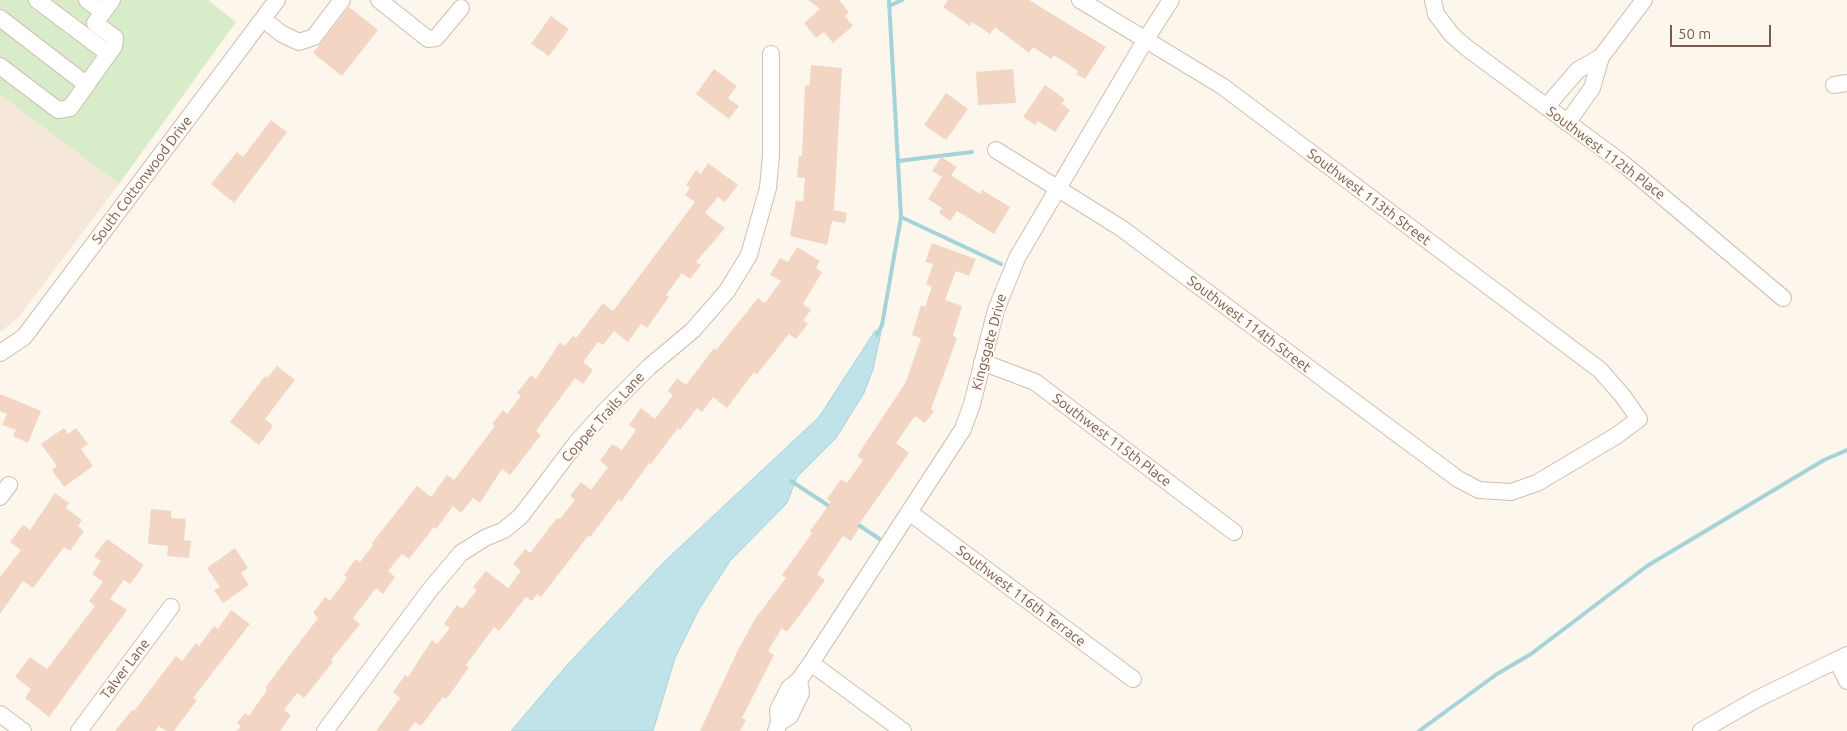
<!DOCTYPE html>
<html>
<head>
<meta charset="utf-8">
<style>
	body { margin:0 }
	#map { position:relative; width:1847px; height:731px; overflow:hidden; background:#fdf6ec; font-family:Ubuntu,sans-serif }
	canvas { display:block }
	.scale { position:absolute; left:1670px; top:25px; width:101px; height:22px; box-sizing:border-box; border:2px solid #7a5c4d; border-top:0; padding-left:6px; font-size:15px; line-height:18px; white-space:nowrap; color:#7a5c4d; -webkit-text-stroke:4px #fffaf3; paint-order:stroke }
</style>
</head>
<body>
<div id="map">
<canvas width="1847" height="731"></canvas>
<div class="scale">50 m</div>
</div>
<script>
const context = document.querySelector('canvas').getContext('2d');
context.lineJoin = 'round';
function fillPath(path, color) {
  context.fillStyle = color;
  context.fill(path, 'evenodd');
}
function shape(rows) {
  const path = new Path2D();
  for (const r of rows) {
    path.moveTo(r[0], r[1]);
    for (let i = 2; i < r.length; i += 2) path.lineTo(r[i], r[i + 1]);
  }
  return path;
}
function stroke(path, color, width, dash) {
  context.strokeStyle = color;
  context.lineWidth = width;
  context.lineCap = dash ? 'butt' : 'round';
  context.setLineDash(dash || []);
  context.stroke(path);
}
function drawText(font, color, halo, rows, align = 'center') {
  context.font = font + ' Ubuntu,sans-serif';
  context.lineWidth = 4;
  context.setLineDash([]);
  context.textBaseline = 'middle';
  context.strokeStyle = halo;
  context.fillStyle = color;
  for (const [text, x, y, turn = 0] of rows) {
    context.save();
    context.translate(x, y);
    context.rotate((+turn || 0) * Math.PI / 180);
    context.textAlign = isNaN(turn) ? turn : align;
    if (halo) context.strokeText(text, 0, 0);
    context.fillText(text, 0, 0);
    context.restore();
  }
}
const residential = shape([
	[0,95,119,184,18,318,0,332]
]);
const green = shape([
	[0,0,208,0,236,22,119,184,0,95]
]);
const water = shape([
	[875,331,881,332,873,369,864,393,836,438,797,477,787,503,730,561,699,609,675,658,653,731,511,731,568,664,665,561,819,417,875,331]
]);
const stream = shape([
	[889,6,902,0],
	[898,161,972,152],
	[901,217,1001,264],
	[877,335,882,325,901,217,889,0],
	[791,481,832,508],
	[854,522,884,542],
	[1419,731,1497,674,1531,654,1647,566,1824,460,1847,450]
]);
const building = shape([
	[808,0,839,0,849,12,845,16,853,26,833,43,824,32,816,38,804,23,820,9],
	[948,0,1029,0,1106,47,1085,79,1076,74,1078,71,1054,55,1051,59,1033,47,1029,53,995,27,990,34,972,22,970,26,943,7],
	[349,7,378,30,342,76,313,53],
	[551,16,569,29,549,56,531,44],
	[811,65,842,68,834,210,847,213,845,223,832,221,827,245,790,236,796,200,803,202,805,178,797,177,799,156,802,156,805,85,809,86],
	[714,69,737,86,728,98,739,106,729,119,696,94],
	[1013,69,1016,103,978,105,976,72],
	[1045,85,1065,99,1062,104,1070,110,1055,132,1038,121,1035,125,1023,117],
	[946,93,968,109,946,140,924,125],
	[271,120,287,132,234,203,211,184,237,152,243,157],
	[941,157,957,167,951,175,980,194,982,190,1010,207,994,234,957,211,950,221,939,213,942,208,928,199,942,177,932,171],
	[708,163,738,185,725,202,718,197,705,213,725,228,696,262,701,265,690,279,682,273,666,295,669,297,647,328,641,324,628,342,614,331,603,345,598,342,583,362,593,370,583,384,575,378,536,431,541,435,510,475,502,469,480,503,473,498,461,513,453,506,436,529,434,527,409,559,402,554,388,571,395,577,383,594,376,588,353,618,360,624,331,660,333,662,304,698,297,693,284,710,291,715,280,731,236,731,241,726,237,723,245,713,249,716,267,690,265,688,318,618,313,613,325,597,330,601,347,578,344,575,356,559,360,562,373,545,372,543,417,486,431,497,447,475,454,480,495,426,492,424,503,410,507,414,521,396,517,393,531,375,536,379,560,342,565,346,573,336,576,338,603,303,613,311,695,202,685,195,690,188,686,185,696,170,701,174],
	[932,243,976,259,969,276,956,271,945,300,962,306,953,336,957,338,931,409,934,411,925,423,915,416,896,443,909,453,857,527,859,528,851,541,843,536,817,574,825,580,813,597,787,632,782,628,768,651,774,655,742,718,746,720,740,731,700,731,737,652,755,619,786,578,782,575,812,533,810,531,831,502,827,499,841,479,847,483,863,460,857,456,906,382,921,338,912,335,921,305,925,307,932,287,926,284,933,264,925,262],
	[797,247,820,261,816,268,822,272,803,304,811,310,803,320,808,324,796,339,789,334,757,374,754,372,727,408,713,397,702,412,697,408,680,430,678,428,651,464,649,463,621,502,619,499,590,537,588,536,541,597,537,594,532,601,526,597,499,631,494,627,466,665,469,667,456,686,446,699,443,697,421,726,415,722,408,731,376,731,400,698,393,692,405,675,408,677,432,640,437,644,450,628,444,624,457,605,462,609,477,590,473,587,486,571,508,588,521,571,513,564,525,549,530,553,557,518,560,519,575,500,570,496,581,482,591,490,608,467,600,461,612,444,622,450,636,430,629,425,641,408,655,419,673,395,668,391,677,378,686,385,714,348,716,350,758,298,765,303,781,281,770,275,780,258,788,262],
	[277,366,295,380,265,419,273,426,259,445,230,422,265,376,267,378],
	[0,394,41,411,28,443,13,436,16,430,2,425,7,414,0,411],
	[64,428,68,434,76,428,88,444,81,449,93,466,64,487,52,470,57,466,41,444],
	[55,493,69,503,66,508,82,520,78,526,84,531,70,551,64,547,33,588,23,581,0,614,0,577,21,550,10,542,23,525,30,530],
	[151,509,171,511,171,518,186,519,184,540,191,541,189,558,167,556,168,546,148,544],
	[107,539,144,565,130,584,124,580,110,599,127,610,49,717,25,698,31,689,15,677,30,657,47,669,95,606,89,601,103,582,92,574,101,561,94,556],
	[235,548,248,568,241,573,249,585,223,603,214,590,220,587,207,568],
	[231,610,250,624,193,698,197,700,174,731,166,731,159,726,155,731,115,731,132,710,134,711,176,656,182,661,196,643,199,646,214,626,218,629]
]);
const minor = shape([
	[37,0,109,54],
	[87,0,103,12],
	[379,0,428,39,436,38,461,8],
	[1433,0,1436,14,1452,35,1467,48,1625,165,1783,298],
	[0,18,87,85],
	[263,19,282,34,299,42,314,37,342,0],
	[0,66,58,110,70,108,114,46,115,38,95,23,112,0],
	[1834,85,1847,83],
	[1546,107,1578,70,1601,57,1644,0],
	[1567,123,1592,88,1601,57],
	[996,150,1121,228,1458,479,1479,490,1511,492,1537,483,1616,436,1639,419,1622,395,1600,370,1222,86,1080,0],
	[0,353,24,337,277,0],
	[982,362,1035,382,1234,532],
	[0,497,9,485],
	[909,512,1133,679],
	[1837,661,1847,681],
	[811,663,903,731],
	[0,714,23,731],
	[779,723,790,716,801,693,799,680],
	[79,731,171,607],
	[325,731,429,591,461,553,485,538,504,530,521,516,577,442,607,409,649,367,693,330,727,291,749,255,768,188,771,155,771,54],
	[776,731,779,723,778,710,789,688,799,680,811,663,963,429,972,404,996,310,1017,258,1146,39,1171,0],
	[1701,731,1755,700,1847,655]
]);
const streetNames = [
	["Southwest 112th Place",1606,153,37],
	["South Cottonwood Drive",142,180,-53],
	["Southwest 113th Street",1369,197,37],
	["Southwest 114th Street",1249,324,37],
	["Kingsgate Drive",989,342,-75],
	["Copper Trails Lane",603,417,-48],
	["Southwest 115th Place",1112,440,37],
	["Southwest 116th Terrace",1021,596,37],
	["Talver Lane",125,669,-53]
];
fillPath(residential, '#f5e8da');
fillPath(green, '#d8ecc9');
fillPath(water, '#bfe3e8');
stroke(water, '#a5d3da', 1);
stroke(stream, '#a5d3da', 4);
fillPath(building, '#f3d5c3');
stroke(minor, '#d1beb0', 18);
stroke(minor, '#fff', 16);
drawText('14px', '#7a5c4d', '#fffaf3', streetNames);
</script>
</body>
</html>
